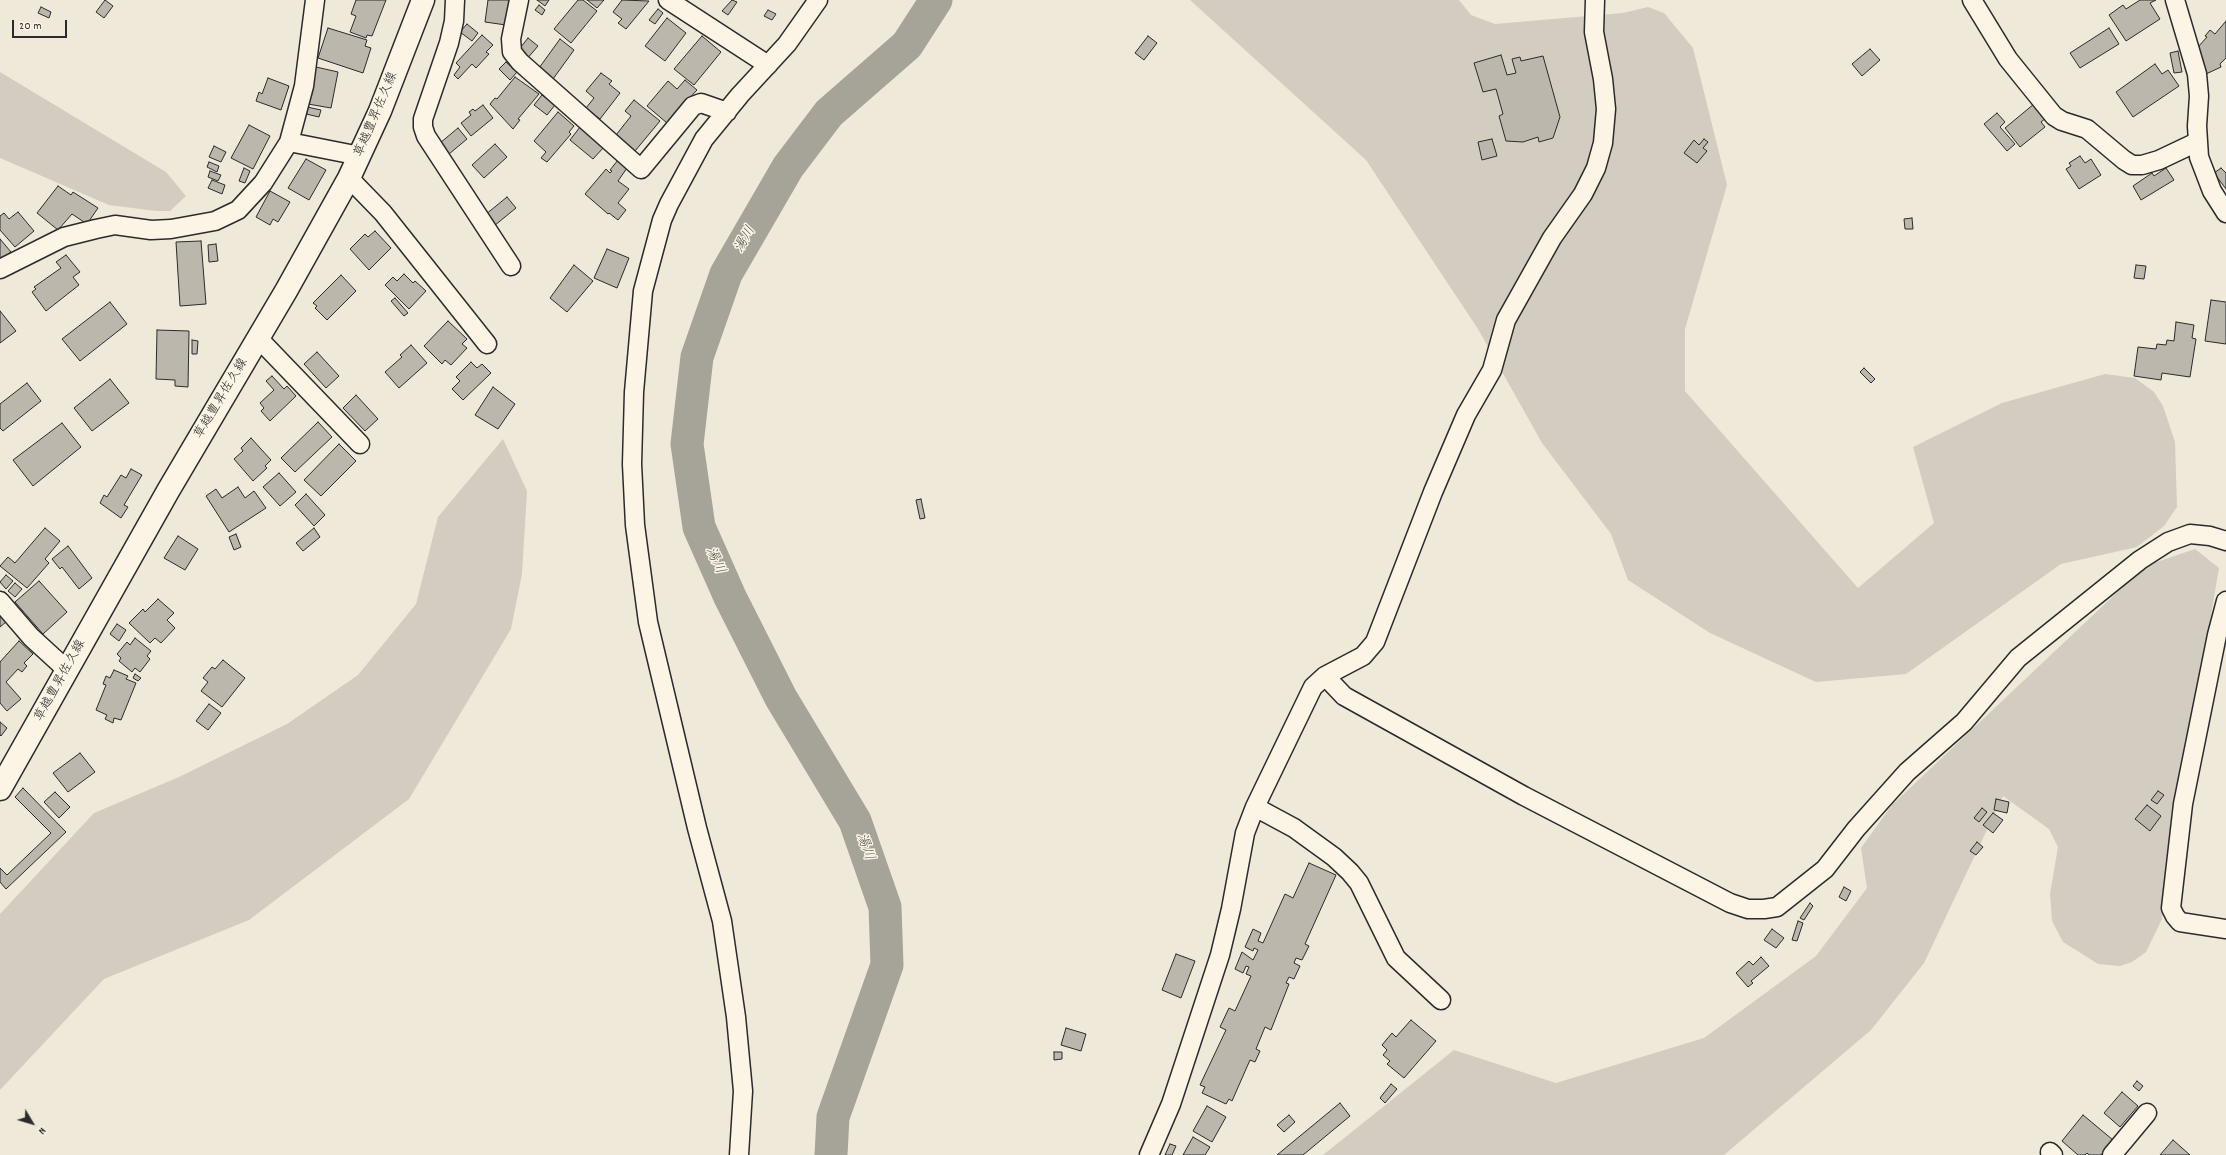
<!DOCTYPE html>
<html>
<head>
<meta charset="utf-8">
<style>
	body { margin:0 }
	#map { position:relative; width:2226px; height:1155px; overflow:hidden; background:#efe9da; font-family:Dekko,sans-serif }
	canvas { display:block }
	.north { position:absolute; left:12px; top:1103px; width:40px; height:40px; -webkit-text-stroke:3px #fcf5e5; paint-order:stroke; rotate:128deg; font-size:11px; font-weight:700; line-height:16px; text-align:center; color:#2b2b2b }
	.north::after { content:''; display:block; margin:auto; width:14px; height:18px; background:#2b2b2b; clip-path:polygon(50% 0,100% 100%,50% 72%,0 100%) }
	.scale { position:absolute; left:12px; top:20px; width:55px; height:18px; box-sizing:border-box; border:2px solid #2b2b2b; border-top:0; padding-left:5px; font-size:12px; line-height:14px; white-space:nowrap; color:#2b2b2b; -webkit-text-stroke:3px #fcf5e5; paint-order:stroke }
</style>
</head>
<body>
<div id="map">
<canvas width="2226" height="1155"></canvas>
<div class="north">N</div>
<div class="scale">20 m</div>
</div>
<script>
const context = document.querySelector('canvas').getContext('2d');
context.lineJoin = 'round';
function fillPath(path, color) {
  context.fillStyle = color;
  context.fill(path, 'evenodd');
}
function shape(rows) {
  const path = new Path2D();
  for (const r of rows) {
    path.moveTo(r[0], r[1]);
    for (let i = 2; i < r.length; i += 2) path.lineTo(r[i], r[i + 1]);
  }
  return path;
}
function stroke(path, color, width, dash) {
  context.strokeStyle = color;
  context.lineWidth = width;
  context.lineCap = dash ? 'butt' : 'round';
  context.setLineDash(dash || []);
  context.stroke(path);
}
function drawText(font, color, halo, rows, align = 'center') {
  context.font = font + ' Dekko,"Klee One",sans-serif';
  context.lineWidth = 3;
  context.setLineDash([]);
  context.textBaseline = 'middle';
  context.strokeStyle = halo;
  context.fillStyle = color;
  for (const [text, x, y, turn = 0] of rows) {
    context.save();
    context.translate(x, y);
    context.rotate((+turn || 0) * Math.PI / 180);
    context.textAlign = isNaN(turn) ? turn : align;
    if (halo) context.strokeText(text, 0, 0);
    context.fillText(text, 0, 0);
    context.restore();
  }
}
const green = shape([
	[1190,0,1459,0,1471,15,1495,24,1623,13,1648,7,1664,13,1693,48,1727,185,1685,329,1685,391,1858,588,1934,523,1913,447,2002,403,2105,374,2135,378,2154,392,2163,406,2175,442,2177,507,2164,526,2137,547,2061,564,1906,674,1816,682,1710,633,1628,580,1611,534,1542,443,1478,329,1366,160],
	[0,72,166,172,186,196,170,211,156,211,109,205,0,158],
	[503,439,527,491,522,574,511,629,409,799,249,920,104,979,0,1090,0,914,94,813,179,777,287,724,358,675,416,604,438,517],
	[2195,549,2219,568,2191,732,2172,807,2162,919,2146,952,2132,962,2120,966,2098,964,2063,942,2052,921,2050,894,2058,847,2049,829,2003,796,1924,963,1871,1030,1724,1155,1323,1155,1454,1050,1556,1083,1704,1038,1816,956,1867,888,1861,848,1892,805,2145,566]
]);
const river = shape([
	[831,1155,833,1117,887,965,885,907,855,821,781,698,730,597,699,527,687,444,697,357,726,274,788,167,829,113,907,45,936,0]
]);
const building = shape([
	[105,0,113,6,104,18,96,12,105,0],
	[356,0,386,0,372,36,367,35,366,38,350,32,356,16,351,14,356,0],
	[488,0,509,0,506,25,485,22,488,0],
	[537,0,549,0,545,6,537,0],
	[578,0,583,0,597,11,571,43,554,29,578,0],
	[587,0,604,0,597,8,587,0],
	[622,0,649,1,626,29,618,23,622,19,613,12,622,0],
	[732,0,737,2,728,15,722,11,732,0],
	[2140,0,2156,0,2150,3,2160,19,2126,41,2109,15,2123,5,2126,9,2140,0],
	[539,5,545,10,542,15,535,10,539,5],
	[41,7,51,12,49,18,38,13,41,7],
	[658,9,663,13,655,24,649,20,658,9],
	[768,10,776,14,772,20,764,16,768,10],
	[667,18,686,33,665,61,645,46,667,18],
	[2226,21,2226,58,2220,64,2221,67,2206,74,2198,47,2207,37,2205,36,2210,30,2215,34,2226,21],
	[467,24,478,33,472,41,460,32,467,24],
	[328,28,367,40,365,46,371,48,363,73,318,58,328,28],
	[2109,28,2119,44,2080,68,2070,53,2109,28],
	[482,35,493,45,486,52,489,54,476,68,472,64,458,79,454,75,460,67,456,63,482,35],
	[702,36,721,52,694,85,674,69,702,36],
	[1148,36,1157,43,1144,60,1135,53,1148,36],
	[528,38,538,46,526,60,517,52,528,38],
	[560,39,574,50,553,79,539,68,560,39],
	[1870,49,1880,60,1862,76,1852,64,1870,49],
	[2178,51,2182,72,2174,73,2170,53,2178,51],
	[1501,55,1507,75,1516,73,1512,59,1520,57,1521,61,1543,56,1560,117,1553,138,1539,142,1538,137,1523,142,1506,141,1499,116,1503,114,1496,89,1483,92,1474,63,1501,55],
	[506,62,517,72,510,80,499,69,506,62],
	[2155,64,2162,74,2168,70,2179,86,2133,117,2116,92,2155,64],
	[316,67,338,72,331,108,308,104,316,67],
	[601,73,612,81,609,84,620,93,600,119,586,108,594,98,586,91,601,73],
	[515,77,539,94,518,119,520,120,513,129,490,104,495,98,497,99,515,77],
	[268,78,289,86,281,110,256,101,259,92,262,94,268,78],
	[685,80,697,90,667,123,647,106,668,81,677,89,685,80],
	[542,95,555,105,547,115,534,105,542,95],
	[634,100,660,121,635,151,616,135,631,116,625,111,634,100],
	[2034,104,2046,118,2041,122,2045,127,2020,147,2005,128,2034,104],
	[483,105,493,118,471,136,461,123,471,115,469,112,473,109,475,111,483,105],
	[307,107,321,110,319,117,306,114,307,107],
	[558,112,574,126,569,132,571,134,547,162,541,158,546,152,534,141,558,112],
	[1997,113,2005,122,2000,127,2015,144,2007,151,1984,124,1997,113],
	[249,125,270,136,253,169,231,158,249,125],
	[580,127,604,147,593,159,570,140,580,127],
	[458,128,467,139,449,154,440,143,458,128],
	[1492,139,1497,156,1482,160,1478,142,1492,139],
	[1704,139,1708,142,1703,148,1707,151,1697,163,1684,153,1694,140,1699,145,1704,139],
	[495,144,507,157,484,178,472,165,495,144],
	[214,146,226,152,221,162,209,157,214,146],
	[2080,156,2085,163,2091,159,2101,175,2079,189,2066,169,2071,166,2069,163,2080,156],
	[306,159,326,170,309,200,288,188,306,159],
	[618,160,627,168,618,181,629,189,618,203,626,210,618,220,609,213,608,214,585,194,606,169,610,173,612,171,610,170,618,160],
	[209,162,219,166,217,172,207,167,209,162],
	[244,168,250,171,245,183,239,181,244,168],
	[2166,168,2174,180,2141,200,2133,186,2152,173,2154,176,2166,168],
	[2221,168,2226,173,2226,189,2214,173,2221,168],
	[210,171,221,175,218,181,208,177,210,171],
	[212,180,225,185,222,194,208,188,212,180],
	[58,186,71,195,73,192,98,208,87,224,72,214,58,230,37,213,58,186],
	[270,191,290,202,278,222,273,219,270,225,256,217,270,191],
	[507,197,516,208,494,226,485,215,507,197],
	[18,212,34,231,15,247,0,230,0,216,4,213,9,219,18,212],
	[1912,218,1913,229,1905,229,1904,219,1912,218],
	[375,231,391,248,369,270,350,249,365,234,368,237,375,231],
	[0,239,11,252,0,261,0,239],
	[201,241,206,304,180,306,176,242,201,241],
	[216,244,218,261,209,262,208,245,216,244],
	[607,249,629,258,617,288,594,278,607,249],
	[66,255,80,272,73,277,79,285,46,311,32,292,36,289,34,287,61,268,56,262,66,255],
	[574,265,593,281,567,312,550,298,574,265],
	[2136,265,2146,266,2144,279,2134,278,2136,265],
	[404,274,413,283,415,281,426,291,409,309,385,285,393,277,397,281,404,274],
	[341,275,356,291,327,320,315,308,317,306,313,303,341,275],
	[395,298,408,313,404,316,391,301,395,298],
	[2211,300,2226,302,2226,344,2205,341,2211,300],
	[110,302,127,324,80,361,62,339,110,302],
	[0,311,16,331,0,343,0,311],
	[448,321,467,339,462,344,467,348,451,365,445,360,442,364,424,346,448,321],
	[2176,322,2194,325,2192,338,2196,339,2190,377,2162,373,2161,380,2134,376,2138,347,2156,349,2157,344,2166,345,2167,340,2174,341,2176,322],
	[157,330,189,331,188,387,175,386,175,380,156,379,157,330],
	[192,340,198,341,197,354,192,354,192,340],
	[411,345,427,363,399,388,385,372,402,357,400,355,411,345],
	[317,352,339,376,326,388,304,364,317,352],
	[471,362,477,368,482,364,491,373,463,400,452,389,460,381,456,377,471,362],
	[1864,368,1875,379,1871,383,1860,372,1864,368],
	[272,376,284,389,287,386,296,396,270,421,261,411,264,408,260,403,274,390,266,381,272,376],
	[110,379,129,403,92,431,74,408,110,379],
	[27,383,41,401,3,431,0,428,0,404,27,383],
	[493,387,515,404,498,429,475,415,493,387],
	[356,395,378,419,365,431,343,408,356,395],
	[318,422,332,437,295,472,281,458,318,422],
	[62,423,81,447,33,486,13,460,62,423],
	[251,438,271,460,265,466,267,468,253,481,234,459,243,451,241,448,251,438],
	[339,444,356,461,321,496,304,480,339,444],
	[131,469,142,475,124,505,128,507,121,518,100,503,104,495,107,497,121,475,126,478,131,469],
	[279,473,296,492,280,506,263,487,279,473],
	[238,487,245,498,254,491,266,508,229,532,206,496,216,489,222,498,238,487],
	[306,494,325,515,314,526,295,505,306,494],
	[921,499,925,518,920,519,916,500,921,499],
	[45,528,60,541,45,559,49,563,27,588,0,566,8,557,15,563,45,528],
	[314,528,320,537,303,551,296,543,314,528],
	[236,534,241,547,234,550,229,537,236,534],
	[178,536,198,549,185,570,164,558,178,536],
	[68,546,92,578,79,589,62,567,60,569,52,559,68,546],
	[6,575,13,581,6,589,0,582,6,575],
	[39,581,67,612,43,634,15,602,39,581],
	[15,583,22,589,15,597,8,591,15,583],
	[158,599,174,613,167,620,175,628,161,643,155,638,150,643,129,623,143,609,145,612,158,599],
	[0,615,6,622,0,627,0,615],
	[117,624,126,630,119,641,110,634,117,624],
	[135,638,151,651,147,656,150,659,140,672,135,668,132,672,119,661,121,658,117,654,127,642,130,645,135,638],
	[19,641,33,654,24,663,27,666,22,672,18,669,6,682,21,699,7,711,0,703,0,662,19,641],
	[223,660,245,678,222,707,201,691,208,682,203,678,212,667,215,669,223,660],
	[114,670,128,676,126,679,136,683,121,720,114,718,113,723,105,719,107,715,96,710,106,685,103,684,106,676,110,678,114,670],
	[135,674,141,678,138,681,133,678,135,674],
	[209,704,221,713,208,730,196,721,209,704],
	[0,722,7,728,1,736,0,735,0,722],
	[80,753,95,772,68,792,53,773,80,753],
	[23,788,66,832,6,889,0,882,0,868,7,875,51,833,15,797,23,788],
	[2158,791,2164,795,2157,804,2151,800,2158,791],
	[55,792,70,807,59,818,44,802,55,792],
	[1996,799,2009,802,2007,813,1994,810,1996,799],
	[2147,805,2161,816,2150,831,2135,819,2147,805],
	[1982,808,1987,812,1979,822,1974,818,1982,808],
	[1993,813,2003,820,1993,833,1983,825,1993,813],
	[1977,842,1983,847,1976,855,1970,851,1977,842],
	[1309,863,1336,875,1305,944,1309,946,1302,960,1296,958,1294,963,1300,966,1294,979,1289,977,1286,983,1289,984,1271,1030,1265,1027,1256,1049,1260,1051,1255,1062,1250,1060,1232,1101,1229,1099,1226,1104,1202,1093,1205,1087,1200,1085,1226,1030,1220,1027,1229,1008,1235,1011,1251,976,1246,974,1249,967,1246,966,1243,973,1235,969,1242,952,1253,960,1258,950,1254,948,1253,951,1245,947,1253,929,1261,933,1258,941,1263,943,1285,894,1293,898,1309,863],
	[1844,887,1851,891,1846,901,1839,897,1844,887],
	[1810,903,1813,906,1804,920,1800,918,1810,903],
	[1798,921,1803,923,1797,941,1792,940,1798,921],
	[1772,929,1784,938,1776,948,1764,940,1772,929],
	[1176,954,1195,961,1181,998,1162,990,1176,954],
	[1761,957,1769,966,1751,981,1753,983,1748,987,1736,973,1749,961,1753,965,1761,957],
	[1411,1020,1436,1041,1404,1078,1387,1064,1390,1061,1383,1055,1387,1050,1382,1045,1392,1033,1396,1037,1411,1020],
	[1066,1028,1086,1034,1081,1051,1061,1045,1066,1028],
	[1054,1052,1062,1052,1062,1059,1054,1060,1054,1052],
	[2137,1081,2143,1086,2139,1091,2133,1086,2137,1081],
	[1391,1084,1397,1089,1385,1103,1380,1098,1391,1084],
	[2122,1092,2138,1106,2120,1127,2104,1113,2122,1092],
	[1340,1103,1350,1116,1303,1155,1277,1155,1340,1103],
	[1207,1106,1226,1117,1212,1142,1193,1131,1207,1106],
	[1289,1115,1295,1122,1284,1132,1277,1125,1289,1115],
	[2083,1115,2113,1140,2101,1155,2089,1155,2087,1153,2085,1155,2078,1155,2062,1141,2083,1115],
	[1193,1137,1210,1147,1205,1155,1183,1155,1193,1137],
	[2173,1140,2190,1155,2160,1155,2173,1140],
	[1170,1144,1176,1146,1172,1155,1165,1155,1170,1144]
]);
const street = shape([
	[455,0,454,21,449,43,423,119,423,127,426,136,511,266],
	[519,0,511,39,512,52,520,62,641,169,693,106,701,103,727,112],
	[668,0,768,65],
	[1972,0,2008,59,2054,116,2062,121,2087,129,2124,160,2132,165,2142,165,2159,160,2197,142],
	[2175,0,2197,74,2199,96,2197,126,2199,157,2212,191,2226,213],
	[289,142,360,156],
	[349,178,383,213,487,344],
	[0,269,64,237,96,229,115,225,151,230,171,229,215,221,238,210,263,183,289,142,304,86,315,0],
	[258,338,360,444],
	[0,601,31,637,67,670],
	[2226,601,2217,635,2183,804,2171,908,2175,916,2180,922,2226,929],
	[1325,676,1344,696,1524,796,1730,903,1748,909,1764,909,1777,907,1825,869,1856,829,1907,772,1964,722,2018,658,2140,560,2168,542,2190,534,2210,536,2226,541],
	[1255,807,1294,828,1334,857,1350,872,1359,883,1396,958,1441,1000],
	[2050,1152,2053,1155],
	[739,1155,743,1091,736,1017,722,921,697,828,648,622,635,525,632,464,634,392,643,291,662,220,669,204,704,139,740,95,787,44,818,0],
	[1149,1155,1171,1104,1220,955,1231,909,1245,833,1255,807,1313,687,1325,676,1363,656,1375,642,1433,492,1466,415,1492,370,1506,320,1552,238,1583,194,1596,168,1603,143,1606,109,1603,79,1594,32,1595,0],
	[2112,1155,2147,1113]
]);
const secondary = shape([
	[0,789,168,491,286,291,349,178,380,111,423,0]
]);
const streetNames = [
	["草越豊昇佐久線",377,115,-67],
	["草越豊昇佐久線",222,399,-59],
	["草越豊昇佐久線",61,681,-61]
];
const waterNames = [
	["湯川",746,240,-60],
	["湯川",714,561,66],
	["湯川",864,847,71]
];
fillPath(green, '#d2cdc0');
stroke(river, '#a6a399', 33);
fillPath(building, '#bcb7ac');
stroke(building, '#2b2b2b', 1);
stroke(street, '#2b2b2b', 21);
stroke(secondary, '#2b2b2b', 25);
stroke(street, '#fcf5e5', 18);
stroke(secondary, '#fcf5e5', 22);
drawText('13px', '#2b2b2b', '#fcf5e5', streetNames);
drawText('italic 14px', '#565552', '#fcf5e5', waterNames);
</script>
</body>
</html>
